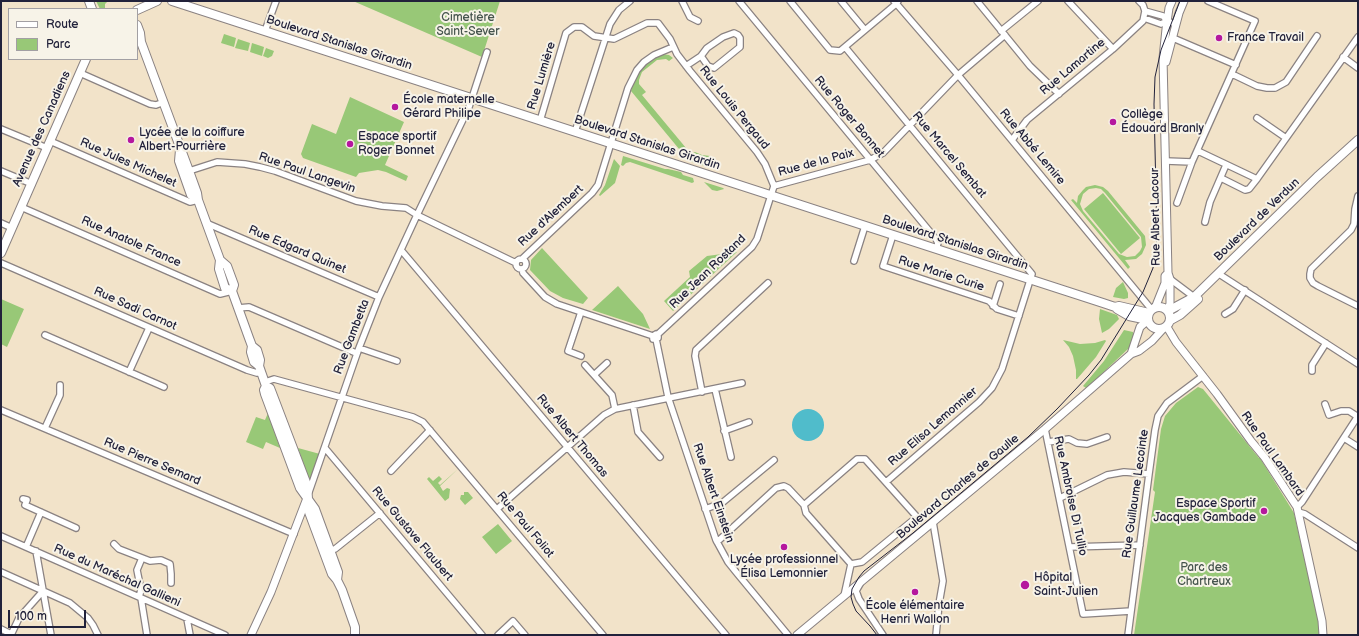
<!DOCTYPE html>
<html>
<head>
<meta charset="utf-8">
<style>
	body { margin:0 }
	#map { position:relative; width:1359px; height:636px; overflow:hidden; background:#f2e3c9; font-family:"Balsamiq Sans",sans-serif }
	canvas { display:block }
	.frame { position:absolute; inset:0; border:2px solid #22223b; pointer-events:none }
	.legend { position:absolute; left:8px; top:8px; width:130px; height:52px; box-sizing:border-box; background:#f7f3e8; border:1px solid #a29fa3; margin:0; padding:5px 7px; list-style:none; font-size:12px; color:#22223b }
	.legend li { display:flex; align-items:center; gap:8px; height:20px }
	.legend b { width:20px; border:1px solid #a29fa3 }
	.scale { position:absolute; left:8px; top:610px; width:78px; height:18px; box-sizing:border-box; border:2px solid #22223b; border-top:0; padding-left:5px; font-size:12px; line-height:14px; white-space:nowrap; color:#22223b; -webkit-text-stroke:3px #f7f3e8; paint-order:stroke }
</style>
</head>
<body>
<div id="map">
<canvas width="1359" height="636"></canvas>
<div class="frame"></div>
<ul class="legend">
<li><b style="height:5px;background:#fff"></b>Route</li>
<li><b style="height:11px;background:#98c877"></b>Parc</li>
</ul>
<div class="scale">100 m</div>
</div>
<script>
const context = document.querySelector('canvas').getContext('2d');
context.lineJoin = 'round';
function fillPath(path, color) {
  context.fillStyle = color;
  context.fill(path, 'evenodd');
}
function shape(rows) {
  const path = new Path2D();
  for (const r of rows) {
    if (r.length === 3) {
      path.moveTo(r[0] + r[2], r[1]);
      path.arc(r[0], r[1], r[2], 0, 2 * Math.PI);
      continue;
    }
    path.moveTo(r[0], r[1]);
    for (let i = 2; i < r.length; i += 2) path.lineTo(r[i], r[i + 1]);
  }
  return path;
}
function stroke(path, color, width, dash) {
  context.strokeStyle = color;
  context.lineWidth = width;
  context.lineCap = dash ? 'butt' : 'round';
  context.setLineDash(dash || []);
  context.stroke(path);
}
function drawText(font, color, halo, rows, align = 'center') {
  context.font = font + ' "Balsamiq Sans",sans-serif';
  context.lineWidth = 4;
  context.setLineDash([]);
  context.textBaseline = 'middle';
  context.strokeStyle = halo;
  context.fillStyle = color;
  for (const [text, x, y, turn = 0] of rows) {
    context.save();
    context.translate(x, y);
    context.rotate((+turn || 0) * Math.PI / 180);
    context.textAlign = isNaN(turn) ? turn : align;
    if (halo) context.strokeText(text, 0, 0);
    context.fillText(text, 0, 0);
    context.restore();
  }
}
const green = shape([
	[96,1,108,1,105,4,105,9,100,9],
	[353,1,500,1,482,57],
	[224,34,236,38,234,47,221,43],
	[238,39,250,43,248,51,235,48],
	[252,43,264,47,262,56,250,52],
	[266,48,274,51,272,56,268,58,263,56],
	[662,54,669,55,673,58,669,61,666,59,657,60,642,72,639,80,639,84,646,92,642,95,691,154,695,152,702,155,710,156,715,160,716,164,715,169,689,161,631,91,636,74,646,63],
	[350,97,404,122,385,165,408,176,406,181,386,172,378,170,359,173,356,177,303,158,301,154,312,124,336,134],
	[623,156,665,169,668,169,681,172,683,175,693,178,694,182,692,183,630,162,626,163,623,166,621,165],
	[614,159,620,166,615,183,600,196,599,195,605,185],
	[704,182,723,188,724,189,717,191,712,190],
	[1095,185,1103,187,1108,191,1145,236,1146,245,1142,254,1136,259,1125,260,1130,267,1128,269,1071,200,1073,199,1077,203,1078,196,1083,190,1086,187],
	[1096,188,1101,189,1105,193,1141,237,1142,247,1140,251,1135,256,1127,257,1119,254,1083,211,1080,204,1083,194,1089,189],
	[1103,193,1140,238,1121,254,1084,209],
	[542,248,588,298,583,304,563,298,550,291,530,270,531,260],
	[737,252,673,311,664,301,690,277,689,271,707,256],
	[1123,282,1128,293,1128,298,1124,299,1113,297,1116,288],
	[618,286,643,314,650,329,592,310],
	[1,299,24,309,7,347,1,344],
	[1100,309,1117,315,1119,319,1109,329,1102,333,1099,319],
	[1124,330,1133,332,1133,337,1129,348,1091,384,1086,388,1083,386,1104,361],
	[1063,340,1080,344,1095,343,1105,340,1106,341,1096,357,1077,379,1076,379,1076,370,1073,356,1069,347],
	[1198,387,1203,389,1259,458,1260,458,1294,513,1318,619,1320,635,1134,635,1155,492,1153,490,1161,429,1165,416,1176,403],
	[268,413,280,448,266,442,263,449,246,442,256,417,265,420],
	[298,448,320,454,311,480,309,480],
	[458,469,440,486,443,491,447,488,450,489,449,498,445,501,427,479,429,477,433,481,439,476,442,479,438,483,440,485],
	[464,492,468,492,473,498,465,505,460,499,461,495,464,495],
	[498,524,512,541,496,554,482,537]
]);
const water = shape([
	[808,425,16]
]);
const minor = shape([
	[682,1,690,17,698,21],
	[739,1,936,239,938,243,936,249],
	[790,1,830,50,840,51,896,4,898,1],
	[841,1,865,30],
	[894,1,958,75,1152,310],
	[977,1,1030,66,1059,94],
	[1068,1,1113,49],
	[1145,11,1163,16,1167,21,1176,24],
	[1144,18,1161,24,1167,21],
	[265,31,276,1],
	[1001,31,1038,1],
	[1173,38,1236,65],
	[845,47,1032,274,1002,369,992,388,979,402,886,482],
	[1343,57,1358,68],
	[686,66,701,56,707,48,723,37,734,33,738,35,740,38,740,47,714,68,708,66,701,56],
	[80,73,150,104,156,105,164,102],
	[1232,74,1257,86,1267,88,1275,88,1286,82,1317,36],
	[1257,118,1286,138],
	[540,121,566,33,574,27,582,27,594,36,614,39,647,23,658,23,670,39,677,54,690,71,757,152,765,164,774,186],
	[1,129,47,148],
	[575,132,610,24,619,10,630,1],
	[1012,140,1027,120,1113,49,1143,21,1145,11,1143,5,1139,1],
	[50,141,190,202,198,200],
	[1198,151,1257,179,1358,37],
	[1166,161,1192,162,1177,203],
	[1192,162,1255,21,1208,1],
	[1,171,32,184],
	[189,171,217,162,245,164,260,167,275,171,356,201,382,206,406,208,417,215,516,263],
	[1221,178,1245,190,1249,189,1257,179],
	[774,186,870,160,883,153,958,75,1005,35],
	[1358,196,1355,209,1354,224,1351,230,1311,269,1310,274,1310,278,1313,283,1318,286,1358,306],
	[21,207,220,294,232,291],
	[1205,222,1210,202,1226,165],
	[1,223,12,228],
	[206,223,379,297],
	[893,235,883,266,989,301,997,309,1019,316],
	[401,250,726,635],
	[521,264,5],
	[522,259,592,193,598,185,628,88,637,70,644,62,654,55,673,47],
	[854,261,865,226],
	[1,263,247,370,257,373,261,372],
	[522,269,523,273,545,297,557,304,653,336,656,334,658,336,658,338,653,339,653,336],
	[1219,274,1358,364],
	[1170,279,1194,297],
	[993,306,1000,284],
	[238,308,249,307,356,353],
	[581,312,568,351,581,356],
	[1225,314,1233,309,1245,290],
	[45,335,164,387],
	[657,335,752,247,757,239,774,186],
	[656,339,668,397,716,540,728,562,736,572,788,635],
	[359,348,397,361],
	[585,365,612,395,615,409],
	[1312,371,1312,365,1326,343],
	[129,372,149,328],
	[594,375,607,363],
	[265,382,274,379,413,417,423,422,603,635],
	[715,389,731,457],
	[702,392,695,356,696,350,768,283],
	[1325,404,1329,415,1341,411,1349,411,1358,417],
	[633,405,638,432,660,457],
	[1,410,294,534],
	[45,428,60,395,60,385],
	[1045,429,1083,614,1131,611],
	[724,431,749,422],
	[1344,438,1358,447],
	[1048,442,1069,439,1077,443,1087,444,1107,437],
	[325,448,482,635],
	[391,471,430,430],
	[309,492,359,348,379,297,417,215,469,107,487,52],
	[1060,498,1107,475,1124,472,1149,474],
	[23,499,27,500,25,505,76,528],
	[804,505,857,459,865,459,917,517,862,562,851,564],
	[1297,507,1302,502,1358,416],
	[497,509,604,415,615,409,742,383],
	[705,509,722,503,774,460],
	[1298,512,1305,514,1358,548],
	[933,522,943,581,939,604,936,635],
	[1,536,225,635],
	[717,542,776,488,784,486,788,488,804,505,806,513,851,564],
	[114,544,119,549,150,561,161,560,170,564,171,574,171,583],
	[26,547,41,512],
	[1070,547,1140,545],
	[330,550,335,549,380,513],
	[36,551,51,635],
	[1,572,70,603,88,618,93,625,98,635],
	[860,584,856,591,859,599,883,635],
	[844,596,851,564],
	[139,597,141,590,137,570,142,558],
	[141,598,147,635],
	[187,619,190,635],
	[1,629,11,634],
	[11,635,19,618,43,591],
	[498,635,513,621,525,635],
	[1128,635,1149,474,1155,430,1158,416,1167,403,1203,376]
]);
const tertiary = shape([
	[1166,62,1179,13,1184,1],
	[1155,308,1165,283,1165,276,1168,273],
	[1167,310,1170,304,1170,279,1168,273,1163,58,1166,29,1169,8,1172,1],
	[1167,327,1176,342,1217,394,1251,441,1265,458,1297,507,1322,621,1323,635],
	[1131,354,1140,327,1148,320],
	[251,635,271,592,307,498],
	[797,635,1045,429,1131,354,1139,351,1152,341,1162,330]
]);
const secondary = shape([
	[89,1,92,9],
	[172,1,1103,303,1115,307,1119,306,1149,313],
	[137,10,157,1],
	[137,25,140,33,141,42,189,171,197,193,198,200,220,260,219,269,225,288,232,291,249,338,252,346,257,350,260,360,259,366,266,386,270,388,307,485,309,512,332,574,337,580,342,590,355,627,355,635],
	[180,150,179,161,191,195,198,200],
	[1,253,86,59],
	[220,260,227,266,234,285,232,291],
	[1159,318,11],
	[1117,309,1129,316,1148,320],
	[1168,311,1194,297,1317,177,1358,140],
	[1171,320,1180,315,1198,299],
	[252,346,251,352,254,362,259,366],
	[266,386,264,390,265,394,300,488,315,509,330,550,338,572,337,580]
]);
const tram = shape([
	[877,635,870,626,856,611,853,604,851,597,852,589,859,577,864,571,913,533,1028,437,1057,409,1089,375,1101,360,1143,292,1153,268,1157,239,1154,104,1155,77,1161,50,1180,1]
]);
const markers = [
	[1219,38,4,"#b5179e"],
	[395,107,4,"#b5179e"],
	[1113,122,4,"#b5179e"],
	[131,140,4,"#b5179e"],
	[350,144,4,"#b5179e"],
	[1264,511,4,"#b5179e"],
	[784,547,4,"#b5179e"],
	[1025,585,5,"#b5179e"],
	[915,592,4,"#b5179e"]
];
const parkNames = [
	["Cimetière",468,18],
	["Saint-Sever",468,32],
	["Parc des",1204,568],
	["Chartreux",1204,582]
];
const poiNames = [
	["France Travail",1227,38],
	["École maternelle",403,100],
	["Gérard Philipe",403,114],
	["Collège",1121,115],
	["Édouard Branly",1121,129],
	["Lycée de la coiffure",139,133],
	["Albert-Pourrière",139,147],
	["Espace sportif",358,137],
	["Roger Bonnet",358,151],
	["Espace Sportif",1256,504,"right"],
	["Jacques Gambade",1256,518,"right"],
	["Lycée professionnel",784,560,"center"],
	["Élisa Lemonnier",784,574,"center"],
	["Hôpital",1034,578],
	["Saint-Julien",1034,592],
	["École élémentaire",915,606,"center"],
	["Henri Wallon",915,620,"center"]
];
const streetNames = [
	["Boulevard Stanislas Girardin",339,43,18],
	["Rue Lamartine",1073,67,-40],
	["Rue Lumière",542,76,-73],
	["Rue Louis Pergaud",734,108,51],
	["Rue Roger Bonnet",849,117,50],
	["Avenue des Canadiens",42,129,-66],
	["Boulevard Stanislas Girardin",647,143,18],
	["Rue Abbé Lemire",1032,147,50],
	["Rue Marcel Sembat",949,155,50],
	["Rue Jules Michelet",128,163,24],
	["Rue de la Paix",816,163,-15],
	["Rue Paul Langevin",307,173,19],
	["Rue d'Alembert",551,216,-43],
	["Rue Albert Lacour",1156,217,-91],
	["Boulevard de Verdun",1257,220,-44],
	["Rue Anatole France",131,242,24],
	["Boulevard Stanislas Girardin",955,243,18],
	["Rue Edgard Quinet",297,250,23],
	["Rue Jean Rostand",708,272,-44],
	["Rue Marie Curie",941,274,18],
	["Rue Sadi Carnot",135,309,24],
	["Rue Gambetta",352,337,-69],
	["Rue Elisa Lemonnier",933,427,-41],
	["Rue Albert Thomas",572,436,50],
	["Rue Paul Lambard",1272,454,55],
	["Rue Pierre Semard",152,462,23],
	["Boulevard Charles de Gaulle",958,487,-40],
	["Rue Albert Einstein",713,493,71],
	["Rue Guillaume Lecointe",1136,494,-82],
	["Rue Ambroise Di Tullio",1070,496,78],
	["Rue Paul Foliot",525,525,50],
	["Rue Gustave Flaubert",412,534,50],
	["Rue du Maréchal Gallieni",117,576,24]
];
fillPath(green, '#98c877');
fillPath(water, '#50bccb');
stroke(minor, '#8a8282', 8);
stroke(tertiary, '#8a8282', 9);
stroke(secondary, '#8a8282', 10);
stroke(minor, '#fff', 5.5);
stroke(tertiary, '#fff', 7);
stroke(secondary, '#fff', 8);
stroke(tram, '#22223b', 1);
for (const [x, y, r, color] of markers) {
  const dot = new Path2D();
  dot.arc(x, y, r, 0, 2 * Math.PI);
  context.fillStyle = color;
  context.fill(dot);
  stroke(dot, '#f7f3e8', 1.5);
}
drawText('12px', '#45544d', '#f7f3e8', parkNames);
drawText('12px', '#22223b', '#f7f3e8', poiNames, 'left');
drawText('12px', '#22223b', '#f7f3e8', streetNames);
</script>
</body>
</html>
